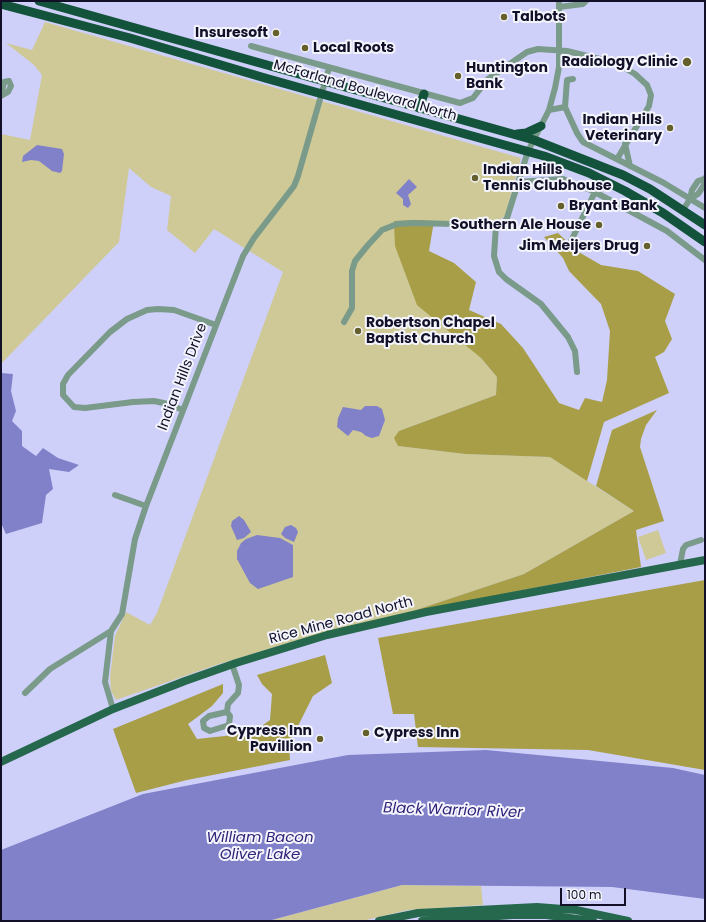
<!DOCTYPE html>
<html>
<head>
<meta charset="utf-8">
<style>
	body { margin:0 }
	#map { position:relative; width:706px; height:922px; overflow:hidden; background:#cfd0fa; font-family:Poppins,sans-serif }
	canvas { display:block }
	.frame { position:absolute; inset:0; border:2px solid #111028; pointer-events:none }
	.scale { position:absolute; left:560px; top:888px; width:66px; height:18px; box-sizing:border-box; border:2px solid #111028; border-top:0; padding-left:5px; font-size:12px; line-height:14px; white-space:nowrap; color:#111028; -webkit-text-stroke:3px #f4f5fc; paint-order:stroke }
</style>
</head>
<body>
<div id="map">
<canvas width="706" height="922"></canvas>
<div class="frame"></div>
<div class="scale">100 m</div>
</div>
<script>
const context = document.querySelector('canvas').getContext('2d');
context.lineJoin = 'round';
function fillPath(path, color) {
  context.fillStyle = color;
  context.fill(path, 'evenodd');
}
function shape(rows) {
  const path = new Path2D();
  for (const r of rows) {
    path.moveTo(r[0], r[1]);
    for (let i = 2; i < r.length; i += 2) path.lineTo(r[i], r[i + 1]);
  }
  return path;
}
function stroke(path, color, width, dash) {
  context.strokeStyle = color;
  context.lineWidth = width;
  context.lineCap = dash ? 'butt' : 'round';
  context.setLineDash(dash || []);
  context.stroke(path);
}
function drawText(font, color, halo, rows, align = 'center') {
  context.font = font + ' Poppins,sans-serif';
  context.lineWidth = 4;
  context.setLineDash([]);
  context.textBaseline = 'middle';
  context.strokeStyle = halo;
  context.fillStyle = color;
  for (const [text, x, y, turn = 0] of rows) {
    context.save();
    context.translate(x, y);
    context.rotate((+turn || 0) * Math.PI / 180);
    context.textAlign = isNaN(turn) ? turn : align;
    if (halo) context.strokeText(text, 0, 0);
    context.fillText(text, 0, 0);
    context.restore();
  }
}
const green = shape([
	[45,22,521,158,505,216,497,221,394,221,481,358,497,377,496,395,399,431,398,446,465,454,550,457,634,511,524,574,407,613,305,638,219,664,116,700,111,691,110,677,115,636,126,612,150,625,157,613,283,272,214,229,195,253,167,230,171,196,151,187,129,168,119,242,1,364,1,134,30,140,42,75,34,65,6,43,32,50],
	[658,530,666,553,646,560,638,537],
	[402,885,481,886,483,905,408,910,362,921,268,921]
]);
const forest = shape([
	[420,220,434,221,429,251,454,263,476,282,469,310,501,324,523,348,559,403,579,410,585,398,602,402,607,380,610,331,601,304,569,271,563,258,544,237,558,233,577,251,601,265,638,271,675,294,665,321,672,339,664,352,655,357,669,393,604,422,587,481,550,457,465,454,398,446,394,438,399,431,496,395,497,377,481,358,417,305,395,246,394,221],
	[657,410,646,425,641,439,640,447,664,521,636,530,641,567,407,613,524,574,634,511,596,486,612,430],
	[705,580,705,770,588,750,418,747,414,714,393,714,378,638],
	[325,655,332,683,313,696,289,744,290,760,187,780,136,793,113,729,223,684,223,693,212,706,188,724,197,739,252,733,270,720,272,694,262,684,257,675]
]);
const water = shape([
	[37,145,62,149,64,154,62,171,60,173,52,171,39,161,31,160,22,162,23,156],
	[409,179,417,187,408,195,411,204,408,208,403,205,403,199,396,193],
	[1,373,13,374,11,391,16,411,12,421,22,431,22,446,36,456,43,448,58,458,79,465,69,472,49,469,53,489,46,495,42,523,6,534,1,523],
	[365,406,377,406,382,409,385,420,379,436,372,438,366,436,361,432,353,430,348,436,337,427,338,418,343,407,361,410],
	[239,516,244,520,251,532,244,538,237,540,231,526,232,521],
	[291,525,296,528,298,532,294,542,285,538,281,534,285,527],
	[257,535,280,538,293,545,293,577,258,589,250,583,237,559,237,551,241,543,246,539],
	[486,750,673,768,705,775,705,899,612,887,402,885,268,921,1,921,1,850,143,794,348,755]
]);
const minor = shape([
	[559,7,583,4,586,1],
	[251,46,460,103,473,98,488,79,527,52,538,49,567,51,616,63,635,74,647,85,651,95,649,106,617,159],
	[573,79,567,80,565,107,577,133,583,142,664,183,705,208],
	[9,81,11,86,8,92,1,96,4,82,9,81],
	[549,110,565,107],
	[625,144,630,166],
	[518,182,563,179,593,191,667,231,705,260],
	[690,199,698,194,704,185,705,178],
	[683,210,690,199,692,190,698,181,704,179],
	[496,225,494,256,499,272,506,279,541,304,568,337,575,351,577,372],
	[571,241,595,192],
	[344,322,352,308,352,271,355,261,368,245,382,230,397,224,413,223,496,225,504,222,507,218,528,151,549,110,555,88,559,67,559,1],
	[183,410,168,404,154,401,133,402,85,408,74,407,63,395,63,384,68,375,110,332,127,319,147,310,158,309,174,310,216,325],
	[115,495,146,506],
	[680,564,683,549,686,545,701,540],
	[111,631,105,682,113,709],
	[25,693,50,669,111,631,122,614,135,539,146,506,243,256,254,238,294,186,298,176,329,68],
	[227,712,230,716,229,725,210,731,204,728,203,721,209,716,227,712,228,704,238,693,239,685,232,664]
]);
const major = shape([
	[1,762,113,709,185,681,236,663,327,635,426,612,705,560],
	[379,921,418,913,537,907,576,910,628,921],
	[422,921,513,915,546,915,593,921]
]);
const highway = shape([
	[39,1,534,140,623,175,650,189,705,225],
	[1,4,130,38,265,78,544,156,589,173,625,191,663,213,705,242],
	[419,108,424,94],
	[517,134,526,133,541,126]
]);
const markers = [
	[504,17,4,"#655f2b"],
	[276,33,4,"#655f2b"],
	[305,48,4,"#655f2b"],
	[687,62,5,"#655f2b"],
	[458,76,4,"#655f2b"],
	[670,128,4,"#655f2b"],
	[475,178,4,"#655f2b"],
	[561,206,4,"#655f2b"],
	[599,225,4,"#655f2b"],
	[647,246,4,"#655f2b"],
	[358,331,4,"#655f2b"],
	[366,733,4,"#655f2b"],
	[320,739,4,"#655f2b"]
];
const poiNames = [
	["Talbots",512,17],
	["Insuresoft",268,33,"right"],
	["Local Roots",313,48],
	["Radiology Clinic",678,62,"right"],
	["Huntington",466,68],
	["Bank",466,84],
	["Indian Hills",662,120,"right"],
	["Veterinary",662,136,"right"],
	["Indian Hills",483,170],
	["Tennis Clubhouse",483,186],
	["Bryant Bank",569,206],
	["Southern Ale House",591,225,"right"],
	["Jim Meijers Drug",639,246,"right"],
	["Robertson Chapel",366,323],
	["Baptist Church",366,339],
	["Cypress Inn",312,731,"right"],
	["Pavillion",312,747,"right"],
	["Cypress Inn",374,733]
];
const streetNames = [
	["McFarland Boulevard North",365,91,16],
	["Indian Hills Drive",183,377,-69],
	["Rice Mine Road North",341,621,-15]
];
const waterNames = [
	["Black Warrior River",453,811,2],
	["William Bacon",260,838],
	["Oliver Lake",260,855]
];
fillPath(green, '#cec997');
fillPath(forest, '#a79e47');
fillPath(water, '#8181ca');
stroke(minor, '#7a9a8a', 6);
stroke(major, '#26684d', 8);
stroke(highway, '#14533b', 9);
for (const [x, y, r, color] of markers) {
  const dot = new Path2D();
  dot.arc(x, y, r, 0, 2 * Math.PI);
  context.fillStyle = color;
  context.fill(dot);
  stroke(dot, '#f4f5fc', 1.5);
}
drawText('bold 14px', '#111028', '#f4f5fc', poiNames, 'left');
drawText('14px', '#111028', '#f4f5fc', streetNames);
drawText('italic 15px', '#31237a', '#f4f5fc', waterNames);
</script>
</body>
</html>
